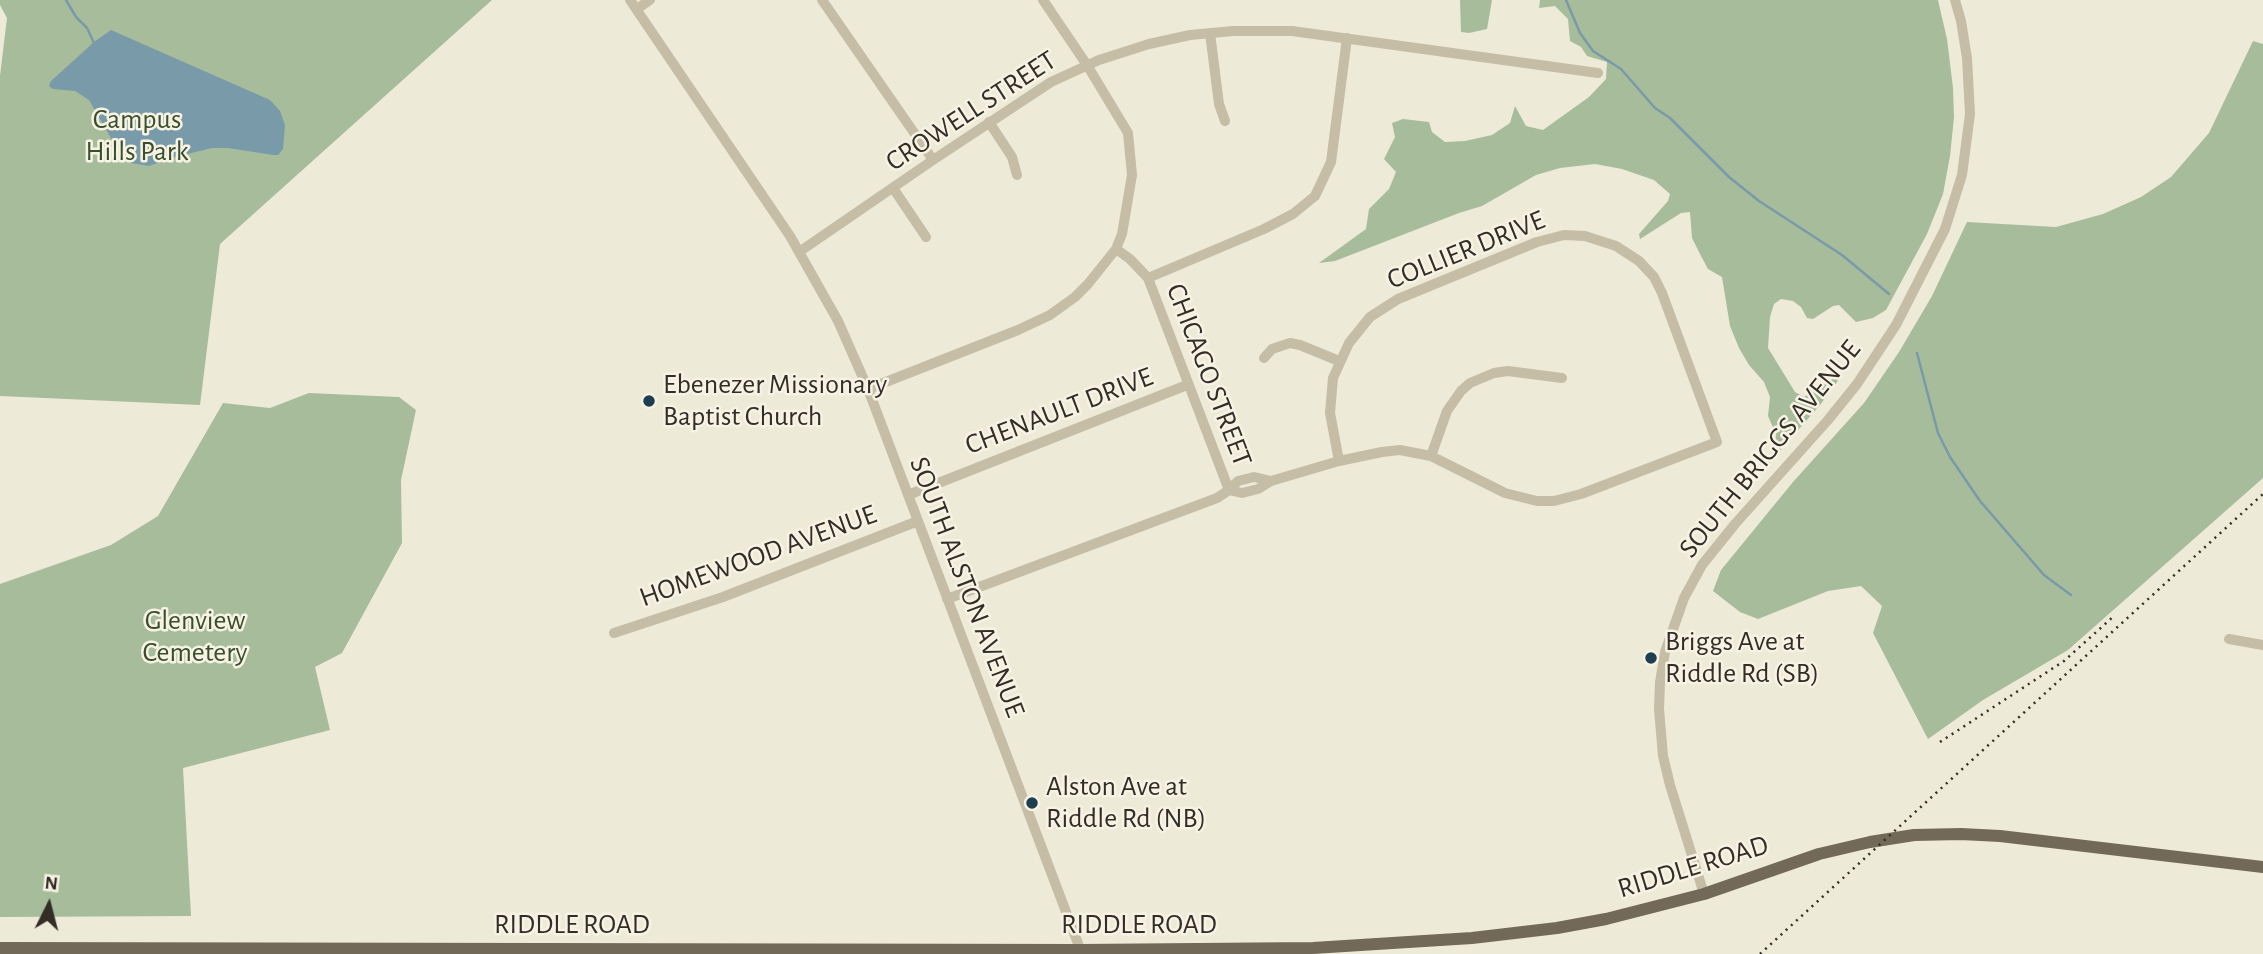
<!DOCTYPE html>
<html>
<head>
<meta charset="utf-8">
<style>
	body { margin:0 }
	#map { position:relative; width:2263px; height:954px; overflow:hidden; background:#eeead8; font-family:"Alegreya Sans",sans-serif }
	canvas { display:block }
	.north { position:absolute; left:14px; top:870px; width:70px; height:70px; -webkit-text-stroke:5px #f7f3e4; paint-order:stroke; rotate:6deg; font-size:19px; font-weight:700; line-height:28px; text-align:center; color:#322d26 }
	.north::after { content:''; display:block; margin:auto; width:24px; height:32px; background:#322d26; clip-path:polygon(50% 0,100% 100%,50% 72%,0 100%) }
</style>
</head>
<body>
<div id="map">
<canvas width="2263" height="954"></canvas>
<div class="north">N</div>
</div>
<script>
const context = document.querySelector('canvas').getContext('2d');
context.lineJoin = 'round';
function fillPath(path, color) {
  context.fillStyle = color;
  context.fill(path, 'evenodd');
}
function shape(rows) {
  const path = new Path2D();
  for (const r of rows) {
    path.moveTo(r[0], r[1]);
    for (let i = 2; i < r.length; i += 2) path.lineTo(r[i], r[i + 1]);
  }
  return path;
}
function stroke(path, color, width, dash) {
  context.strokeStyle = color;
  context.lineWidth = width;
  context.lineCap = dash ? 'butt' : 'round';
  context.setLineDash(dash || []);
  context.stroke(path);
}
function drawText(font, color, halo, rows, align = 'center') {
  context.font = font + ' "Alegreya Sans",sans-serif';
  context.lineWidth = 5;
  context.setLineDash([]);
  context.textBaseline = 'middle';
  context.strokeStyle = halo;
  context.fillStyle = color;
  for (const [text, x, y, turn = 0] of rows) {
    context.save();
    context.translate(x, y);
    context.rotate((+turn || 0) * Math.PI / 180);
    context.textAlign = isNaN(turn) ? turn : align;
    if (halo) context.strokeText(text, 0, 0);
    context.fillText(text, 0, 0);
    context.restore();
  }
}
const green = shape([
	[0,0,492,0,220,244,200,405,0,396,0,76,7,18,0,5],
	[1460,0,1492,0,1487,29,1469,33,1461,32],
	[1540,0,1938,0,1947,39,1953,88,1954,117,1950,156,1943,194,1927,234,1886,310,1873,318,1856,322,1839,305,1833,306,1813,319,1807,318,1801,307,1793,301,1781,299,1774,304,1770,317,1768,348,1795,392,1804,397,1840,374,1837,382,1820,405,1765,468,1775,446,1776,434,1768,416,1770,397,1764,382,1749,365,1739,348,1730,326,1722,277,1708,269,1701,256,1692,238,1690,212,1681,213,1640,239,1639,234,1668,201,1670,194,1654,180,1622,169,1595,164,1560,168,1536,175,1482,206,1459,213,1335,261,1319,263,1366,229,1369,209,1389,189,1396,172,1384,159,1395,137,1392,123,1403,119,1429,122,1432,132,1445,142,1465,141,1492,135,1510,123,1515,106,1526,126,1543,130,1589,97,1606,79,1607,62,1587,56,1581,47,1570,41,1568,19,1555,6,1539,8],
	[2253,41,2263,44,2263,478,2068,650,1983,700,1928,739,1873,633,1882,606,1861,586,1828,591,1758,619,1740,612,1713,591,1721,570,1793,482,1864,403,1899,352,1932,296,1967,222,2056,227,2103,214,2141,197,2171,177,2209,133],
	[309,393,399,397,416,410,401,480,402,543,342,653,315,667,330,730,183,768,191,916,0,917,0,584,111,545,158,516,223,403,270,408]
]);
const water = shape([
	[111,30,270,100,280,111,285,125,283,149,278,155,273,155,228,148,212,148,171,158,149,166,131,163,115,145,89,100,75,91,53,89,49,86,51,81,94,42]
]);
const stream = shape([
	[66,0,76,17,87,28,94,43],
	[1566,0,1580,33,1593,51,1621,69,1655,108,1670,118,1729,177,1759,201,1842,255,1889,294],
	[1917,353,1938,433,1950,457,1980,501,2044,575,2071,595]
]);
const minor = shape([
	[630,0,790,236,838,321,868,389,1082,954],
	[822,0,933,160],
	[637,9,650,0],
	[1210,33,1219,104,1225,121],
	[989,122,1012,157,1017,175],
	[893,188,926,237],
	[1116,249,1130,259,1148,278,1229,490],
	[799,252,933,160,1051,82,1099,60,1149,44,1190,35,1233,31,1292,31,1598,73],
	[1148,278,1264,229,1293,214,1315,196,1331,162,1347,38],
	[1264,358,1272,349,1290,343,1300,345,1339,361],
	[868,389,1018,330,1050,315,1075,297,1088,284,1116,249,1122,234,1132,175,1128,133,1087,65,1043,0],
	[1431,456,1447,411,1461,391,1470,383,1494,373,1508,371,1562,378],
	[1229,490,1242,493,1258,489,1271,481,1339,461,1382,452,1400,450,1431,456,1505,493,1537,501,1554,501,1581,494,1717,442,1662,293,1654,277,1639,261,1616,246,1585,236,1564,235,1537,242,1398,299,1370,317,1349,343,1333,378,1330,413,1339,461],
	[908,495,1187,385],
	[947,599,1217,498,1229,490,1238,481,1254,477,1271,481],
	[614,633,723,597,918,521],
	[2229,639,2263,645],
	[1704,894,1670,785,1663,756,1659,709,1660,682,1665,652,1684,598,1702,565,1735,524,1828,420,1857,384,1896,325,1945,229,1962,175,1970,114,1967,58,1961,21,1955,0]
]);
const major = shape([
	[0,948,1081,950,1313,948,1472,938,1557,928,1606,919,1704,894,1819,854,1870,842,1914,835,1961,834,2000,836,2263,867]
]);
const rail = shape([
	[1940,742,2064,661,2114,616],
	[1760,954,2263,494]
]);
const markers = [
	[649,401,7,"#1f3f50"],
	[1651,658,7,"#1f3f50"],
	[1032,803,7,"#1f3f50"]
];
const streetNames = [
	["CROWELL STREET",971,111,-33],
	["COLLIER DRIVE",1466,250,-22],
	["CHICAGO STREET",1209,375,69],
	["CHENAULT DRIVE",1059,411,-21],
	["SOUTH BRIGGS AVENUE",1770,449,-51],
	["HOMEWOOD AVENUE",758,556,-20],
	["SOUTH ALSTON AVENUE",967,587,69],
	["RIDDLE ROAD",1693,867,-17],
	["RIDDLE ROAD",572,925],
	["RIDDLE ROAD",1139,925]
];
const parkNames = [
	["Campus",137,120],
	["Hills Park",137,152],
	["Glenview",195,621],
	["Cemetery",195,653]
];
const poiNames = [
	["Ebenezer Missionary",663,385],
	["Baptist Church",663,417],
	["Briggs Ave at",1665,642],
	["Riddle Rd (SB)",1665,674],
	["Alston Ave at",1046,787],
	["Riddle Rd (NB)",1046,819]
];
fillPath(green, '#a7bc9a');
fillPath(water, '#799aa9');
stroke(stream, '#799aa9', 2.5);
stroke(minor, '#c5bda5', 10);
stroke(major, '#736958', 12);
stroke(rail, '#322d26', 2.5, [2, 5]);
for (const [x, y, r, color] of markers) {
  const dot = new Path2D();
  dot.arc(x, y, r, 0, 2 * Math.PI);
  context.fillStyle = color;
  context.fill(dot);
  stroke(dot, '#f7f3e4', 2.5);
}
drawText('28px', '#322d26', '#f7f3e4', streetNames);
drawText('28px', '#384e2c', '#f7f3e4', parkNames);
drawText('28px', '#322d26', '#f7f3e4', poiNames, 'left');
</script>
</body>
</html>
